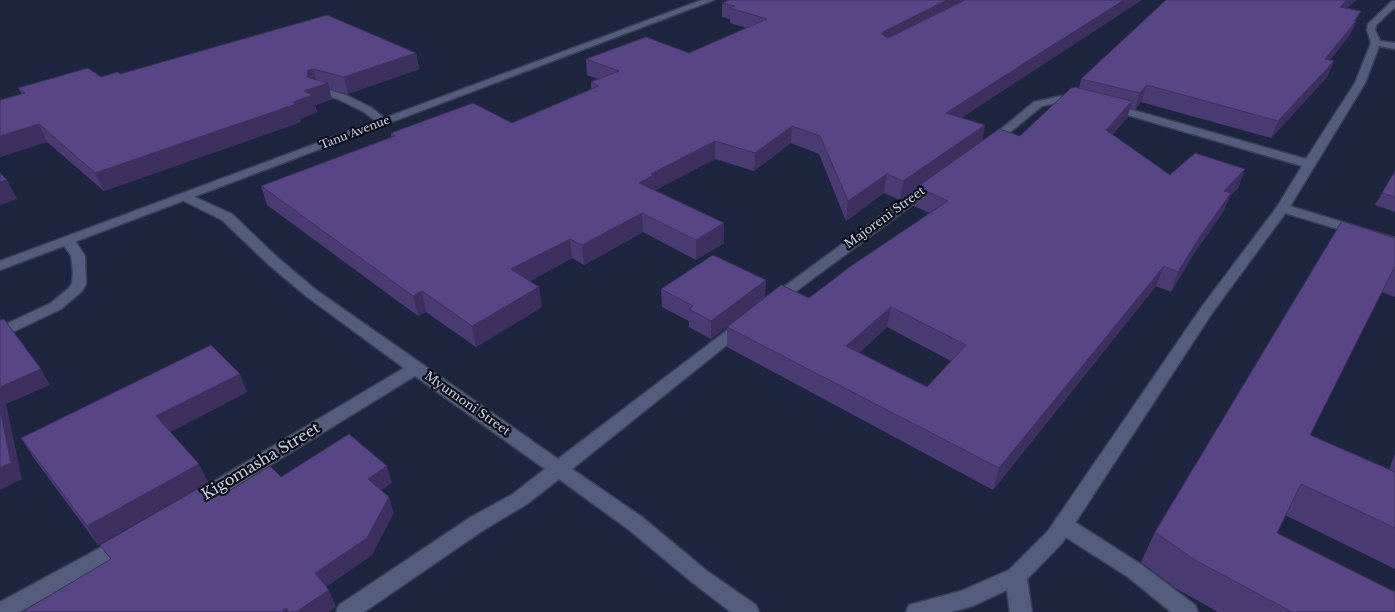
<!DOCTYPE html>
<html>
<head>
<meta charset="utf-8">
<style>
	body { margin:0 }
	canvas { display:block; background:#1d253f }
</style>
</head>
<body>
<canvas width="1395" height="612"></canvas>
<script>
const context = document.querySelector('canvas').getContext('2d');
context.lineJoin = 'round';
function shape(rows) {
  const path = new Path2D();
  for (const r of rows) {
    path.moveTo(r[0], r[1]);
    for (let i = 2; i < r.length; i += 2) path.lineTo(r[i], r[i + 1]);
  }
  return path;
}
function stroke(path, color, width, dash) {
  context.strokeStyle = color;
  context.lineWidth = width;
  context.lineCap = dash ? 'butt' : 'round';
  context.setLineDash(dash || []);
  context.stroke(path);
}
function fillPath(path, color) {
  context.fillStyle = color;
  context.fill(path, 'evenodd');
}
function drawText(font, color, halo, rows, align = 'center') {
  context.font = font + ' "Libre Baskerville",serif';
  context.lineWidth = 4.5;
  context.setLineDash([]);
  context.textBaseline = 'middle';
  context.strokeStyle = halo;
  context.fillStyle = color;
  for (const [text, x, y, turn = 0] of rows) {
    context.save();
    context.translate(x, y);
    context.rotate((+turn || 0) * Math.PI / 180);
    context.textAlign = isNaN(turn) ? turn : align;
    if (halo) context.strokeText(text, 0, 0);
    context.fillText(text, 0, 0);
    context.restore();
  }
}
const lane = shape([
	[317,87,346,95,372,108,389,122,388,124,380,124,364,112,338,99,313,92,313,88,317,87],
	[1283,204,1395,238,1395,246,1278,211,1277,208,1278,205,1283,204],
	[69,238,74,239,85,256,86,284,82,291,61,309,0,338,0,327,51,303,69,288,72,284,73,272,71,256,62,242,69,238],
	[1063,517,1070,519,1142,565,1195,605,1198,612,1171,612,1128,577,1056,531,1053,525,1056,519,1063,517]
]);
const street = shape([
	[1392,1,1395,1,1395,7,1376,25,1375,30,1380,41,1395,43,1395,49,1379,46,1365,83,1289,208,1212,313,1062,543,1027,579,1032,612,1010,612,1007,590,973,606,951,612,906,612,909,605,961,591,1009,570,1048,531,1201,308,1277,207,1302,166,1107,109,1106,107,1107,105,1115,105,1306,159,1355,83,1371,43,1367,30,1368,24,1392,1],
	[1061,96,1078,98,1083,101,1078,104,1061,102,1042,106,993,146,989,147,983,144,1034,102,1061,96],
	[931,181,937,185,935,188,780,303,770,303,768,300,770,297,927,182,931,181],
	[186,193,232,214,278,258,316,290,558,459,738,322,748,322,751,325,748,328,572,469,642,517,707,571,756,605,759,612,731,612,693,583,628,529,559,479,527,504,485,529,364,612,336,612,339,605,471,517,513,494,545,469,415,376,210,502,203,504,196,502,193,497,196,492,404,368,306,296,268,264,222,220,182,200,180,197,182,194,186,193],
	[122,536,129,538,132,544,129,550,20,612,0,612,0,602,122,536]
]);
const secondary = shape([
	[702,0,714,0,0,270,0,261,702,0]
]);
const wall = shape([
	[729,0,962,118,982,141,1020,136,1079,88,1081,79,1166,0,1356,0,1347,8,1355,25,1349,36,1330,60,1334,61,1327,77,1271,138,1141,102,1135,110,1130,108,1127,118,1112,135,1170,175,1245,169,1238,188,1230,196,1223,212,1193,255,1171,292,1156,286,993,490,727,347,727,327,809,298,930,213,914,206,917,188,900,200,884,193,846,221,819,154,791,143,754,171,715,159,655,190,724,223,724,243,696,260,643,232,584,265,572,258,530,281,542,307,476,347,426,312,418,316,267,205,261,186,391,137,391,133,512,123,591,89,591,82,598,79,587,75,586,59,689,53,747,28,730,23,730,19,722,17,722,3],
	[887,327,951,361,927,387,859,353],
	[416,53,419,69,348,94,329,89,332,99,315,105,317,112,300,119,301,122,104,191,47,142,0,157,0,100,22,94,18,88,120,74],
	[1395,171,1395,212,1375,205],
	[1395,238,1395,297,1382,292,1310,435,1389,470,1395,453,1395,569,1285,515,1277,533,1395,612,1218,612,1177,589,1141,562,1155,532],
	[661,289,765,297,711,339,689,327,689,321,662,307],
	[247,392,170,432,208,482,98,545,33,457,21,438]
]);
const shadedWall = shape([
	[947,0,972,0,880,50,883,32],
	[1124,0,1142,0,943,130,946,113],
	[1347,0,1356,0,1334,21,1340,7],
	[1361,11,1349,36,1318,75,1325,59],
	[416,53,419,69,348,94,344,77],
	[1334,61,1327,77,1271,138,1278,121],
	[313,69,318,85,328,83,332,99,315,105,317,112,300,119,301,122,104,191,95,173,293,102,304,91,308,70],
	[1147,85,1141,102,1135,110,1140,93],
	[1132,101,1127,118,1101,148,1106,130],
	[39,124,47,142,0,157,0,136],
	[985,125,982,143,900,200,903,181],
	[792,126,791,143,754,171,755,153],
	[715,141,715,159,654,191,639,183,651,174],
	[1245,169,1238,188,1230,196,1223,212,1193,255,1171,292,1178,272,1224,191],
	[887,174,884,193,846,221,848,201],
	[7,180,17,199,0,205,0,182],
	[642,213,643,232,584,265,582,245],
	[724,223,724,243,696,260,696,240],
	[570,239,572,258,514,290,511,269],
	[1164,266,1156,286,993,490,999,468],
	[766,280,765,297,711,339,711,321],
	[539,287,542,307,476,347,472,326],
	[422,291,426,312,418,316,413,296],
	[891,307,887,327,843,367,846,346],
	[41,369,50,385,6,404,22,479,0,490,0,387],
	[240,374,247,392,165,435,156,416],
	[199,464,208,482,98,545,87,526],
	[387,466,392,483,374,495,368,479],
	[389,497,394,513,372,555,322,590,315,573],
	[329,590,336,607,328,612,296,612],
	[286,608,288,612,281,612]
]);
const building = shape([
	[729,0,947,0,883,32,882,34,888,38,965,0,1124,0,946,113,985,125,903,181,887,174,848,201,820,136,792,126,755,153,715,141,651,174,654,175,639,183,724,223,696,240,642,213,582,245,570,239,511,269,539,287,472,326,422,291,413,296,261,186,395,136,391,133,473,103,512,123,599,86,591,82,619,71,586,59,646,37,689,53,767,19,730,8,735,6,722,3,729,0],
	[1166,0,1347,0,1340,7,1361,11,1354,21,1356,21,1325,59,1334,61,1278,121,1147,85,1140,93,1081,79,1166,0],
	[327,15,416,53,344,77,313,69,308,70,307,77,328,83,304,91,313,95,293,102,296,104,95,173,39,124,0,136,0,100,25,93,18,88,88,68,101,77,118,72,120,74,327,15],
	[1075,87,1132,101,1106,130,1170,175,1195,153,1245,169,1224,191,1231,193,1201,235,1178,272,1164,266,999,468,727,327,781,285,809,298,851,266,948,201,917,187,999,129,1020,136,1071,88,1075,87],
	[891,307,966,345,927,387,846,346,891,307],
	[1395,171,1395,197,1382,193,1395,171],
	[0,173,7,180,0,182,0,173],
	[1342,221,1395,238,1395,266,1310,435,1395,472,1395,528,1301,484,1277,533,1395,592,1395,612,1292,612,1193,559,1155,532,1342,221],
	[713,255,766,280,711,321,689,309,693,306,661,289,713,255],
	[4,319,41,369,0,387,0,320,4,319],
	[211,345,240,374,156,416,199,464,87,526,21,438,211,345],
	[0,409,11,463,0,468,0,409],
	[349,434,387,466,368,479,389,497,367,538,315,573,329,590,296,612,289,612,286,608,281,612,22,612,111,559,100,545,213,480,226,493,270,466,281,477,349,434]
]);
const farStreetnames = [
	["Tanu Avenue",355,133,-21]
];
const streetNames = [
	["Majoreni Street",885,218,-36],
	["Myumoni Street",467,404,35]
];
const nearStreetnames = [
	["Kigomasha Street",261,462,-31]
];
stroke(lane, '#3b4056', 3);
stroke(street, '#3b4056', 3);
stroke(secondary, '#3b4056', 3);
fillPath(lane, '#545e7c');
fillPath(street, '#545e7c');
fillPath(secondary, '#545e7c');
fillPath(wall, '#4b3b73');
fillPath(shadedWall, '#3d305e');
fillPath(building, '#574586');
stroke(building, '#3d305e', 1);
drawText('11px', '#cbd1e2', '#0b0f1a', farStreetnames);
drawText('12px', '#cbd1e2', '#0b0f1a', streetNames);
drawText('15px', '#cbd1e2', '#0b0f1a', nearStreetnames);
</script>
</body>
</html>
